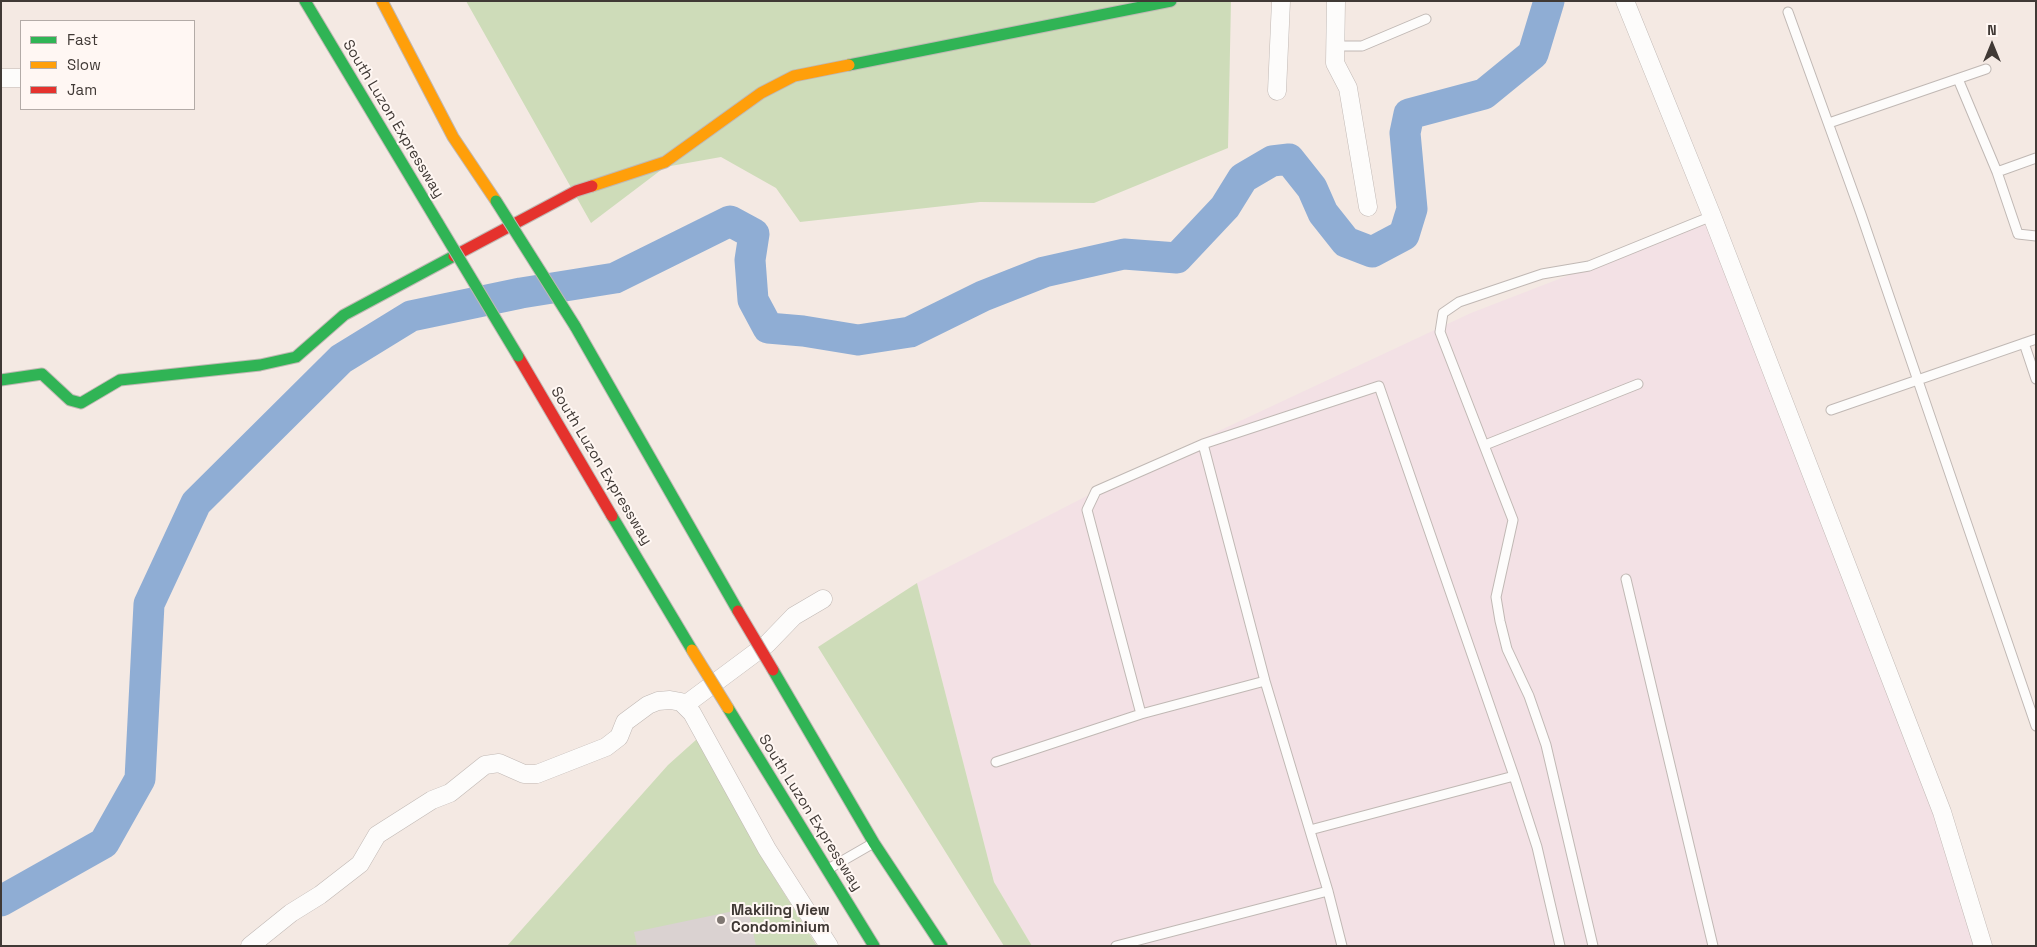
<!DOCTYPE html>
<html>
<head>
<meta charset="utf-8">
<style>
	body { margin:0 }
	#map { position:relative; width:2037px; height:947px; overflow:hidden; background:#f4e9e3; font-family:"Space Grotesk",sans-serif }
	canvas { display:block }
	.frame { position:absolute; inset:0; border:2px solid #403935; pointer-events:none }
	.legend { position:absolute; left:20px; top:20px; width:175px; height:90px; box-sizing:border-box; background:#fff7f3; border:1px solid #b3aba7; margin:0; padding:6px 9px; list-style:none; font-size:15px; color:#403935 }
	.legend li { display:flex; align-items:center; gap:10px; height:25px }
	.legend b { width:25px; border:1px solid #b3aba7 }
	.north { position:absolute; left:1967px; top:20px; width:50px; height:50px; -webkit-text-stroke:4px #fff7f3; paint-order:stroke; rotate:0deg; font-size:14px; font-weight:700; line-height:20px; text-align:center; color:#403935 }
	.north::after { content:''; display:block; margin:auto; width:18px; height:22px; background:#403935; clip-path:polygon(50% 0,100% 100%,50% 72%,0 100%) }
</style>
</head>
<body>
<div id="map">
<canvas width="2037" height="947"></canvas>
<div class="frame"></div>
<ul class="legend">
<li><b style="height:6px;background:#30b455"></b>Fast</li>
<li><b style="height:6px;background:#ff9f0a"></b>Slow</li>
<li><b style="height:6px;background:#e5322d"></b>Jam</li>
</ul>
<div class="north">N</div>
</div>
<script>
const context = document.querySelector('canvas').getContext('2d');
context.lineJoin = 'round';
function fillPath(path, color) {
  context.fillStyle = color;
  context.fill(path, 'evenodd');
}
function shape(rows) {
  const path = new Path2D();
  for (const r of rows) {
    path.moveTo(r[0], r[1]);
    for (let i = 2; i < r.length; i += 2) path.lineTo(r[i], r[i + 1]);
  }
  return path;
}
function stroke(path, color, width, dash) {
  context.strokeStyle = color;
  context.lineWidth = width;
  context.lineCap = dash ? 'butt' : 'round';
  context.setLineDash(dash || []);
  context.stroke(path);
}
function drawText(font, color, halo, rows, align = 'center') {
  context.font = font + ' "Space Grotesk",sans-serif';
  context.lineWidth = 4;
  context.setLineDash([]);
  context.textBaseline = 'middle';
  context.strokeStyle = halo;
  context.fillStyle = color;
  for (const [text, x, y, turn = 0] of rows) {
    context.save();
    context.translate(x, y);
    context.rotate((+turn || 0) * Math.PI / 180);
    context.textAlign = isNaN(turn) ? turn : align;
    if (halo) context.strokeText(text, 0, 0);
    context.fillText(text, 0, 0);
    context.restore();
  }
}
const industrial = shape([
	[1709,221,1989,946,1032,946,994,882,917,583,1161,458,1471,313]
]);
const green = shape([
	[466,1,1231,1,1228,148,1094,203,980,202,800,222,776,188,721,157,665,167,591,223],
	[917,583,994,882,1032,946,1004,946,818,647],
	[697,739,759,853,817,946,507,946,668,765]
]);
const river = shape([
	[1,901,104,843,140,779,149,604,196,503,341,359,411,316,521,293,615,278,730,221,754,234,750,260,753,300,768,328,803,331,858,340,910,332,983,296,1044,272,1124,254,1177,258,1225,207,1243,178,1272,161,1289,159,1312,188,1323,213,1346,242,1372,252,1404,235,1412,209,1405,133,1409,114,1484,94,1533,54,1549,1]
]);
const building = shape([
	[748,908,756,946,637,946,634,932]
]);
const lane = shape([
	[1788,12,1861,214,2036,726],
	[1335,46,1362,46,1426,19],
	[1958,79,1997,172,2018,234,2036,236],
	[1829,123,1986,69],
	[1997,172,2036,158],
	[2024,343,2036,379],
	[1831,410,2036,339],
	[1203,444,1265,681,1328,891,1342,946],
	[1485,445,1638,384],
	[1626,579,1713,946],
	[1141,714,1087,510,1096,491,1203,444,1379,386,1514,776],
	[996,762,1141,714,1265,681],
	[1310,830,1514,776,1537,847,1560,946],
	[830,868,870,845],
	[1116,946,1328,891],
	[1593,946,1546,745,1529,696,1507,649,1500,621,1496,597,1513,520,1440,332,1443,313,1459,302,1542,274,1589,266,1712,216]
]);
const street = shape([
	[1336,1,1335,63,1348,88,1368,207],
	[1625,1,1712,216,1942,812,1983,946],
	[1,78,21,78],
	[1277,91,1281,1],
	[685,705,767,644,794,616,823,599],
	[250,946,291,913,320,895,360,864,377,835,432,800,450,793,485,765,499,763,524,774,537,774,606,747,619,737,625,722,648,705,658,701,670,700,681,702,692,713,767,849,829,946]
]);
const fast = shape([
	[305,1,438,223],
	[849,65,1171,1],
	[575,326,738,611],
	[1,380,42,374,70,400,81,403,120,380,260,365,296,357,344,315,454,256],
	[612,516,692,650],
	[773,670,874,843,942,946],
	[728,708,874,946]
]);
const slow = shape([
	[382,1,453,137,496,201],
	[592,186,665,162,761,93,794,76,849,65]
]);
const jam = shape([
	[454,256,576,191,592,186],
	[518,356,612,516]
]);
const fastBridge = shape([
	[496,201,575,326],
	[438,223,518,356]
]);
const slowBridge = shape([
	[692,650,728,708]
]);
const jamBridge = shape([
	[738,611,773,670]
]);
const markers = [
	[721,920,5,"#7f7772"]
];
const streetNames = [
	["South Luzon Expressway",393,119,59],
	["South Luzon Expressway",601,466,59],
	["South Luzon Expressway",810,813,58]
];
const poiNames = [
	["Makiling View",731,911],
	["Condominium",731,928]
];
fillPath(industrial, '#f3e1e5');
fillPath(green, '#cedcb9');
stroke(river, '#8fadd4', 31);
fillPath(building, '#dad2d1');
stroke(lane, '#c0b8b4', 11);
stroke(street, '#c0b8b4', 19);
stroke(fast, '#c0b8b4', 13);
stroke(slow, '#c0b8b4', 13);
stroke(jam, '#c0b8b4', 13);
stroke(lane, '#fdfcfb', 9);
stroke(street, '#fdfcfb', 18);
stroke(fast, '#30b455', 11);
stroke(slow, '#ff9f0a', 11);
stroke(jam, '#e5322d', 11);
stroke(fastBridge, '#c0b8b4', 13, []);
stroke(slowBridge, '#c0b8b4', 13, []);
stroke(jamBridge, '#c0b8b4', 13, []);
stroke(fastBridge, '#30b455', 11);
stroke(slowBridge, '#ff9f0a', 11);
stroke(jamBridge, '#e5322d', 11);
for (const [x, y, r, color] of markers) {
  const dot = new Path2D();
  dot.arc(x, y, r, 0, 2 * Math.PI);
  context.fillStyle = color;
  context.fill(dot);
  stroke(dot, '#fff7f3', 2);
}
drawText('15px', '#403935', '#fff7f3', streetNames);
drawText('bold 15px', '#403935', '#fff7f3', poiNames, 'left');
</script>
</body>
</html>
